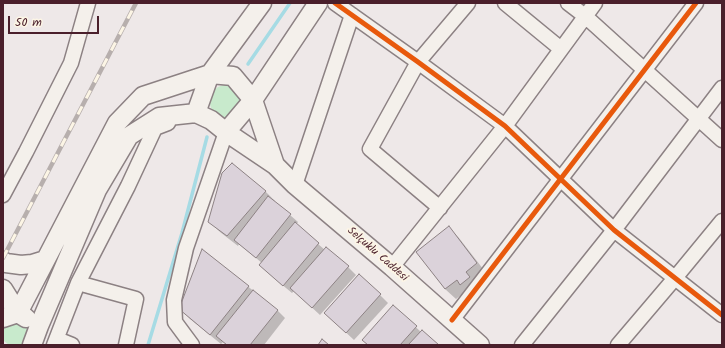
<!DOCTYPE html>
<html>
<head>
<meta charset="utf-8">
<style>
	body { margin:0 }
	#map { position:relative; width:725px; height:348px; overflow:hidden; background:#eee8e8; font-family:Kalam,sans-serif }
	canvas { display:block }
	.frame { position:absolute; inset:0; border:4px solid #4a1f2b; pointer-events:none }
	.scale { position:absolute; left:8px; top:16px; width:91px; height:18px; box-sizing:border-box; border:2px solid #4a1f2b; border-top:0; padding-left:5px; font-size:12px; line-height:14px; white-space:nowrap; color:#4a1f2b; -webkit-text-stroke:3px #fcf5e5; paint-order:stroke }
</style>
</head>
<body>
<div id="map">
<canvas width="725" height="348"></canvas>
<div class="frame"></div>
<div class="scale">50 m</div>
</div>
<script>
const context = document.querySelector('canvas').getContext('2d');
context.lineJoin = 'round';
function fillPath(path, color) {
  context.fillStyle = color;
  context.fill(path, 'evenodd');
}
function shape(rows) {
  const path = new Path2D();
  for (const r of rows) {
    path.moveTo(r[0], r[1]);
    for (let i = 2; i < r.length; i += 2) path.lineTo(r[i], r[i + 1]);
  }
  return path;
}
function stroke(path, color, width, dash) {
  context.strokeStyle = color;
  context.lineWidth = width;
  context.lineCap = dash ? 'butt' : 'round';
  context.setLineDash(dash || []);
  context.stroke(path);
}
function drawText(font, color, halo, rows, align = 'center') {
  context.font = font + ' Kalam,sans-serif';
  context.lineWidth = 3.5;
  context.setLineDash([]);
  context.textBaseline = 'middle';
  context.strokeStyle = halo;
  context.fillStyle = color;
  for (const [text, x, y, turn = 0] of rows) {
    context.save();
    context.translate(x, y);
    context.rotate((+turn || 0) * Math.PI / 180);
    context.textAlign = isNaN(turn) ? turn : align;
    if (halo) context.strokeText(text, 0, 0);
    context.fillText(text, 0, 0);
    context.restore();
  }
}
const green = shape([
	[223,85,228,85,233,86,242,99,226,118,221,117,216,114,212,110,210,105,210,100,214,90,218,87],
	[12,321,25,325,27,329,28,333,25,341,21,345,9,345,4,341,3,338,3,329,5,326]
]);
const shadow = shape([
	[265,191,275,201,274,202,290,215,298,222,296,225,325,250,348,267,356,275,320,315,294,291,292,293,268,273,260,265,262,263,239,244,238,246,220,232,209,221],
	[449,228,459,238,487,274,456,299,445,289,417,252],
	[203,250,277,310,285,318,264,345,227,345,223,342,221,344,190,319,180,308],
	[380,295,388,303,354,340,325,313],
	[393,306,421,332,437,345,368,345]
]);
const stream = shape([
	[248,64,290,3],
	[148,345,182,233,207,137]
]);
const building = shape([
	[232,163,266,191,227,236,208,222,222,173,232,163],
	[268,196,291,214,256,258,234,240,268,196],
	[295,222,319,243,283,286,259,265,295,222],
	[449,226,477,263,466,272,470,277,460,285,457,280,445,289,416,252,449,226],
	[326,247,349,266,312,308,290,288,326,247],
	[202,249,249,286,210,335,179,309,202,249],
	[359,274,381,294,346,333,324,313,359,274],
	[253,290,278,310,250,345,227,345,216,336,253,290],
	[393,305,417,326,400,345,368,345,362,340,393,305],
	[422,330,439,345,408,345,422,330],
	[322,339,329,345,318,345,322,339]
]);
const minor = shape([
	[335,3,418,62,505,126,614,230,722,315],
	[505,3,561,49],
	[568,3,585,16,722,140],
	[295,185,352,15],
	[3,195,26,152,71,63,88,3],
	[440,208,370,149,418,62,468,3],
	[392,267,505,126,595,3],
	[78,283,136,299,126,345],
	[452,320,696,3],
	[57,339,72,345],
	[54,345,78,283,128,186,155,128,168,123],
	[192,345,175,322,174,300,186,248,226,132],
	[522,345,614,230,722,88],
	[618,345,675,278,722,221]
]);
const major = shape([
	[196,113,211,120,226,132,275,165,295,185,392,267,480,345],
	[196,113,210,74,262,3],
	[226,132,253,100,318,3],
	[3,261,6,263,21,265,32,264,45,260],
	[3,289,18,313,26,318],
	[3,318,18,313,117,123,143,96,210,74,233,76,253,100,275,165],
	[32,345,39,326,97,190,129,136,159,117,196,113]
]);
const rail = shape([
	[3,258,136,3]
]);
const cycleway = shape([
	[335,3,418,62,505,126,614,230,722,315],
	[452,320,696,3]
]);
const streetNames = [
	["Selçuklu Caddesi",377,255,41]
];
fillPath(green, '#c8eacc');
fillPath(shadow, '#0003');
stroke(stream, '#a6dbe4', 3.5);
fillPath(building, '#dbd2da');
stroke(building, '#8c8183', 1);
stroke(minor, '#8c8183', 17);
stroke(major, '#8c8183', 21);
stroke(minor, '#f4f0eb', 14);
stroke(major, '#f4f0eb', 18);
stroke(rail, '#b7afad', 4.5);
stroke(rail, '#fcf5e5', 3, [9]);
stroke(cycleway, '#e8590c', 5);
drawText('11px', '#4a1f2b', '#fcf5e5', streetNames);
</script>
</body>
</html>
